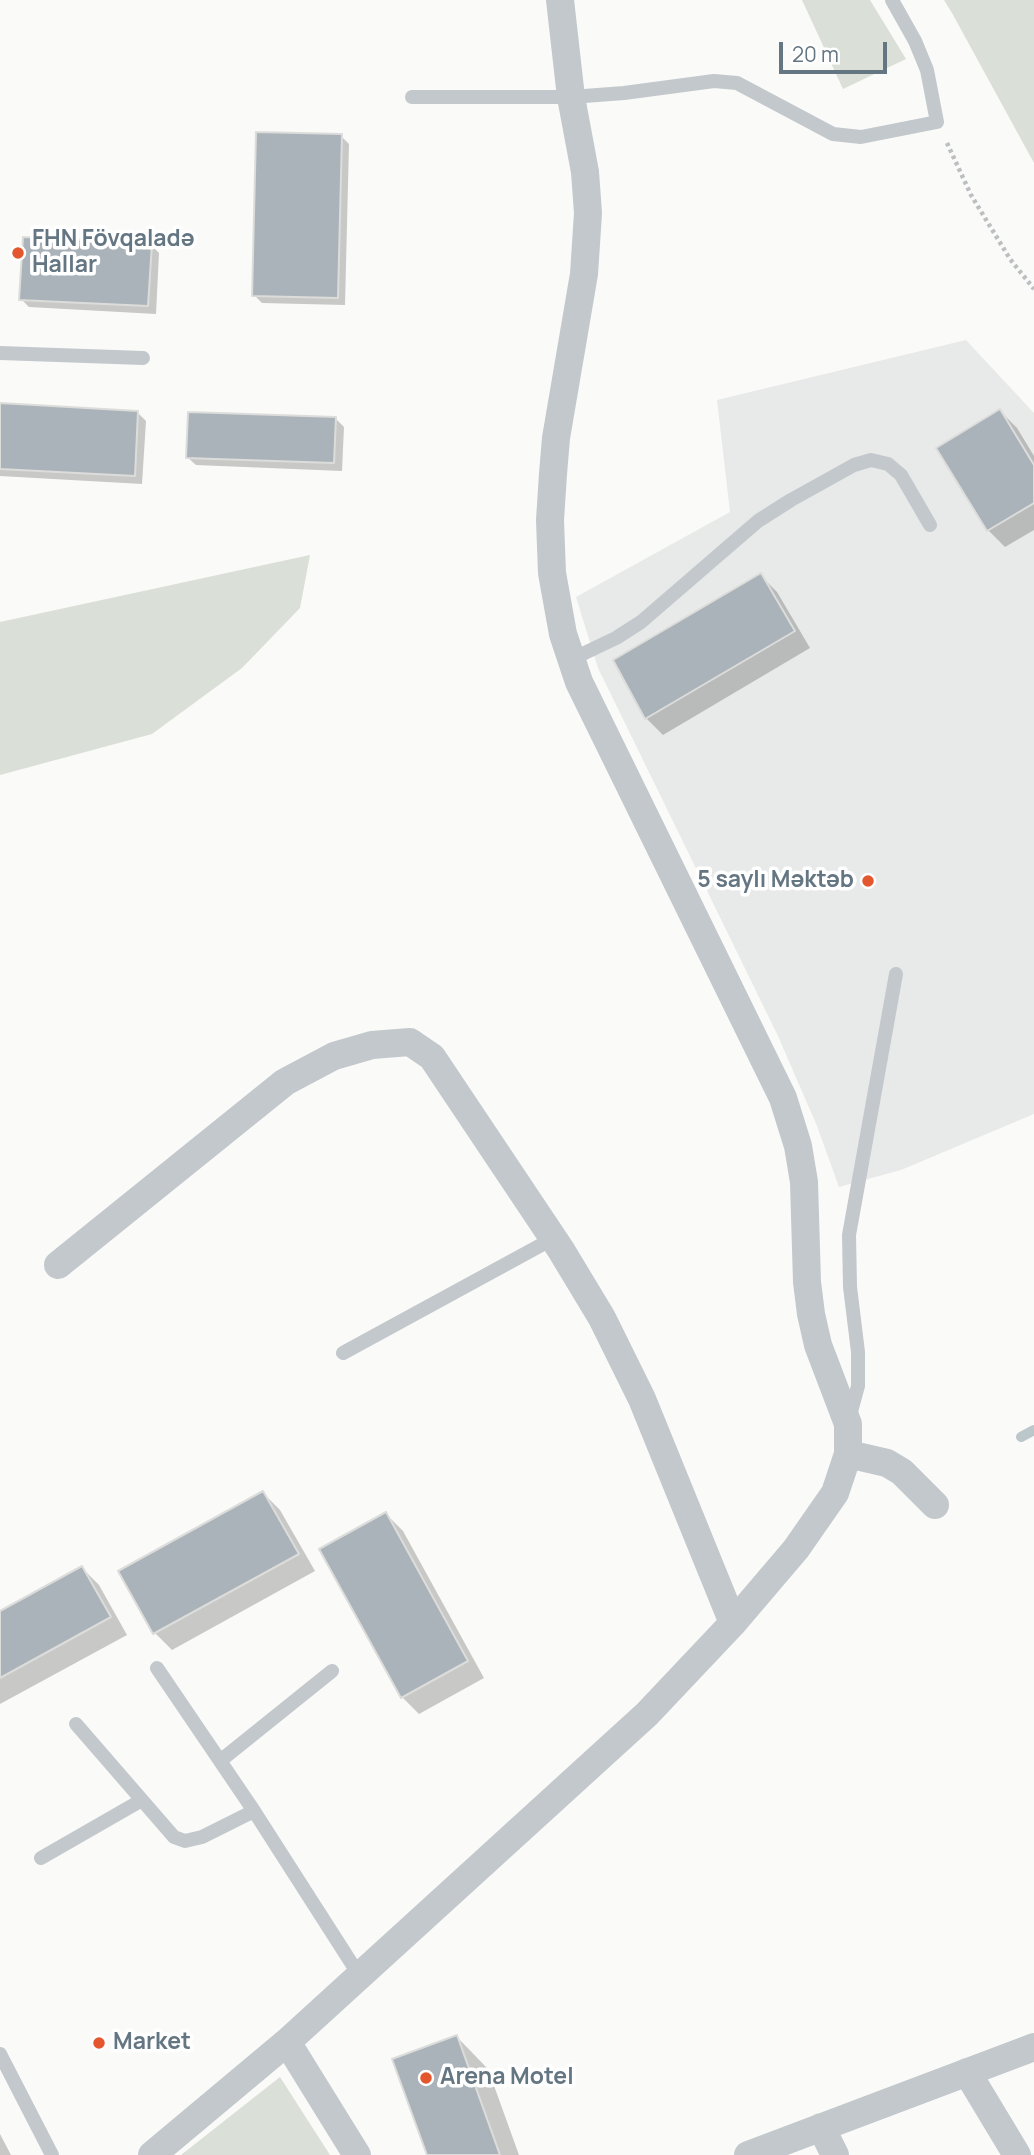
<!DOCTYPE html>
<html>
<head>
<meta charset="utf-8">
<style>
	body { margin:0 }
	#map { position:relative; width:1034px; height:2155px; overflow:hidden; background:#fafaf8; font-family:Manrope,sans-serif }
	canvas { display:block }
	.scale { position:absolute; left:779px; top:42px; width:108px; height:32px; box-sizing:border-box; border:4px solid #657683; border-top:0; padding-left:9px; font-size:21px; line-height:24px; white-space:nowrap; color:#657683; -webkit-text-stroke:5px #fff; paint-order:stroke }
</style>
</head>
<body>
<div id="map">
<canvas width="1034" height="2155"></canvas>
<div class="scale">20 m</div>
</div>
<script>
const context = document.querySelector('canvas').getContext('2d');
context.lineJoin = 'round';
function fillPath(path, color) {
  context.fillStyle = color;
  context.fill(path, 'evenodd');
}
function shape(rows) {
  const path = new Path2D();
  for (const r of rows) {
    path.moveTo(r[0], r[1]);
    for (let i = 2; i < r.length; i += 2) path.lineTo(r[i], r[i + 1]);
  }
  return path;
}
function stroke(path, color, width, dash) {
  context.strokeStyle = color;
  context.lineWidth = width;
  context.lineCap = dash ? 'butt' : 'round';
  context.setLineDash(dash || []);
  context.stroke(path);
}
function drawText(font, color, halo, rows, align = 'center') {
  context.font = font + ' Manrope,sans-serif';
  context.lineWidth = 7;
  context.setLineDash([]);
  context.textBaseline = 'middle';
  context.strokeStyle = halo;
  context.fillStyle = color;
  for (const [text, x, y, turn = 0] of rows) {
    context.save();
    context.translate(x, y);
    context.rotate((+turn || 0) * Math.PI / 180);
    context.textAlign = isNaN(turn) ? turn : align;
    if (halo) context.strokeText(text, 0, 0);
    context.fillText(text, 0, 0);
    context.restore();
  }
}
const built = shape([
	[966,340,1034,413,1034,1114,901,1170,839,1187,817,1126,778,1036,598,668,576,597,730,512,717,400]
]);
const green = shape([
	[802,0,870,0,906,59,843,89],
	[944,0,1034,0,1034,163,952,13],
	[310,555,300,608,242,668,152,734,0,775,0,622],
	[280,2077,330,2155,181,2155]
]);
const shadow = shape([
	[341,136,349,144,345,305,262,303,254,295],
	[151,245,159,253,156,314,29,307,21,299],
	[0,405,138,413,146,421,142,484,0,476],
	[1000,411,1017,428,1034,456,1034,530,1005,547,988,530],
	[336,419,344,427,342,471,196,465,187,457],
	[760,575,777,592,810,648,663,735,646,718],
	[263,1493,280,1510,315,1571,172,1650,155,1633,120,1572],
	[386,1514,403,1531,484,1678,419,1714,402,1697],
	[82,1568,99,1585,127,1635,0,1704,0,1613],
	[457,2037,488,2069,519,2155,429,2155],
	[0,2134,11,2155,0,2155]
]);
const stream = shape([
	[1021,1437,1034,1430]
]);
const building = shape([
	[256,132,342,134,338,298,252,296,256,132],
	[23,237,152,243,148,306,19,300,23,237],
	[0,403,138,411,135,476,0,469,0,403],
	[1000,409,1034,465,1034,503,987,531,936,448,1000,409],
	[188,412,336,417,334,463,186,458,188,412],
	[761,573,795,631,645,719,613,660,761,573],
	[263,1491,299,1554,153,1634,118,1571,263,1491],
	[386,1512,468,1661,401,1698,319,1549,386,1512],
	[82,1566,111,1617,0,1678,0,1611,82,1566],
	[457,2035,500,2155,427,2155,392,2059,457,2035]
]);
const path = shape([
	[947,143,971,195,1010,259,1034,289]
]);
const lane = shape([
	[412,97,571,97,624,93,714,81,737,83,833,134,861,137,937,122,927,70,915,41,892,0],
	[0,353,143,358],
	[570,660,616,638,641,622,758,521,791,500,854,465,871,460,888,464,901,475,930,525],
	[343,1353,554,1238],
	[849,1419,858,1386,858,1352,850,1287,849,1235,896,974],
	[157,1668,254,1811,359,1975],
	[76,1724,174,1837,185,1841,202,1837,254,1811],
	[220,1761,332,1671],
	[41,1858,142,1800],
	[0,2054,52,2155]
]);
const street = shape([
	[58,1265,285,1082,334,1056,372,1045,410,1042,432,1057,561,1250,602,1318,642,1399,733,1623],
	[848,1454,887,1463,902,1472,935,1505],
	[287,2042,357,2155],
	[967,2072,1017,2155],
	[821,2127,835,2155],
	[152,2155,287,2042,647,1714,733,1623,796,1549,835,1493,848,1454,848,1424,818,1345,811,1314,807,1282,804,1182,798,1146,783,1098,579,682,563,634,552,573,550,520,553,474,556,438,584,274,588,213,585,172,571,97,560,0],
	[748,2155,1034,2047]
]);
const markers = [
	[18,253,7,"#e4572e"],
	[868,881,7,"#e4572e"],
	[99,2043,7,"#e4572e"],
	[426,2078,7,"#e4572e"]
];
const poiNames = [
	["FHN Fövqaladə",32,240],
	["Hallar",32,266],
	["5 saylı Məktəb",854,881,"right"],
	["Market",113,2043],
	["Arena Motel",440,2078]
];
fillPath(built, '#e8e9e9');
fillPath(green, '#dadfd7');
fillPath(shadow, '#0003');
stroke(stream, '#bbc7cb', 10);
fillPath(building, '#aab3b9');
stroke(building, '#dcdcda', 2);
stroke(path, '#bbbfc2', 4.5, [3.5, 3.5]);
stroke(lane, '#c3c8cc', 14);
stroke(street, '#c3c8cc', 28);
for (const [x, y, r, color] of markers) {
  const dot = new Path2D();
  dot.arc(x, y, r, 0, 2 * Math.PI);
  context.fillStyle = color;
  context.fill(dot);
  stroke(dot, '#fff', 2.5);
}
drawText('bold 23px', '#657683', '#fff', poiNames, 'left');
</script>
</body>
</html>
